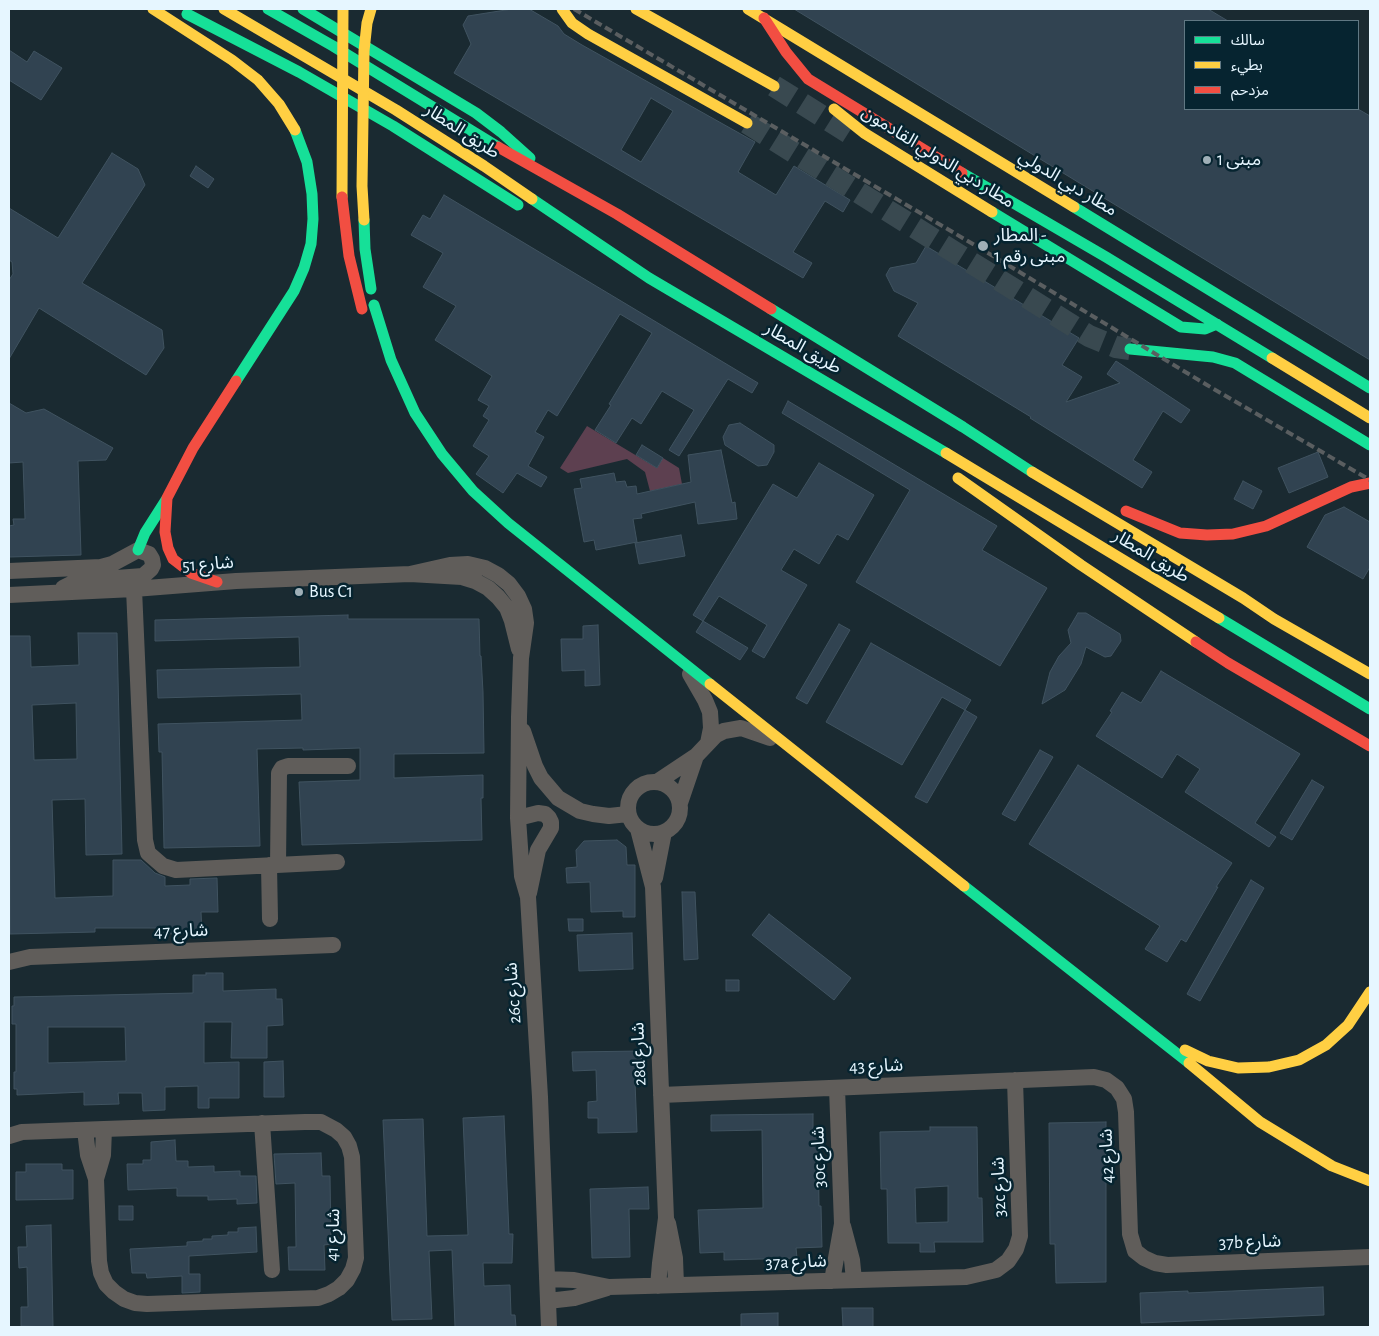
<!DOCTYPE html>
<html>
<head>
<meta charset="utf-8">
<style>
	body { margin:0 }
	#map { position:relative; width:1379px; height:1336px; overflow:hidden; background:#1a2a31; font-family:"Alegreya Sans","Noto Sans Arabic",sans-serif }
	canvas { display:block }
	.frame { position:absolute; inset:0; border:10px solid #e6f6ff; pointer-events:none }
	.legend { position:absolute; left:1184px; top:20px; width:175px; height:90px; box-sizing:border-box; background:#062430; border:1px solid #607883; margin:0; padding:6px 9px; list-style:none; font-size:15px; color:#e6f6ff }
	.legend li { display:flex; align-items:center; gap:10px; height:25px }
	.legend b { width:25px; border:1px solid #607883 }
</style>
</head>
<body>
<div id="map">
<canvas width="1379" height="1336"></canvas>
<div class="frame"></div>
<ul class="legend">
<li><b style="height:6px;background:#16e098"></b>سالك</li>
<li><b style="height:6px;background:#ffcf43"></b>بطيء</li>
<li><b style="height:6px;background:#f24e42"></b>مزدحم</li>
</ul>
</div>
<script>
const context = document.querySelector('canvas').getContext('2d');
context.lineJoin = 'round';
function fillPath(path, color) {
  context.fillStyle = color;
  context.fill(path, 'evenodd');
}
function shape(rows) {
  const path = new Path2D();
  for (const r of rows) {
    if (r.length === 3) {
      path.moveTo(r[0] + r[2], r[1]);
      path.arc(r[0], r[1], r[2], 0, 2 * Math.PI);
      continue;
    }
    path.moveTo(r[0], r[1]);
    for (let i = 2; i < r.length; i += 2) path.lineTo(r[i], r[i + 1]);
  }
  return path;
}
function stroke(path, color, width, dash) {
  context.strokeStyle = color;
  context.lineWidth = width;
  context.lineCap = dash ? 'butt' : 'round';
  context.setLineDash(dash || []);
  context.stroke(path);
}
function drawText(font, color, halo, rows, align = 'center') {
  context.font = font + ' "Alegreya Sans","Noto Sans Arabic",sans-serif';
  context.lineWidth = 5;
  context.setLineDash([]);
  context.textBaseline = 'middle';
  context.strokeStyle = halo;
  context.fillStyle = color;
  for (const [text, x, y, turn = 0] of rows) {
    context.save();
    context.translate(x, y);
    context.rotate((+turn || 0) * Math.PI / 180);
    context.textAlign = isNaN(turn) ? turn : align;
    if (halo) context.strokeText(text, 0, 0);
    context.fillText(text, 0, 0);
    context.restore();
  }
}
const green = shape([
	[587,426,657,468,663,458,679,468,682,484,650,491,645,472,627,459,568,473,560,468]
]);
const building = shape([
	[512,9,529,9,558,26,564,34,582,45,755,142,738,172,776,195,794,166,850,200,843,212,825,201,793,252,812,263,803,278,454,73,471,44,463,25,468,16,512,9],
	[651,98,673,111,641,162,621,150,651,98],
	[794,9,1208,9,1228,21,1185,21,1185,109,1358,109,1370,116,1370,360,794,9],
	[9,50,27,62,34,51,62,68,41,100,9,80,9,50],
	[112,153,138,169,145,185,82,283,162,330,164,348,146,375,39,308,9,359,9,280,13,274,12,262,9,260,9,208,58,238,112,153],
	[196,166,214,179,208,188,190,176,196,166],
	[444,195,758,383,752,393,728,379,679,456,669,450,694,410,662,391,641,424,632,418,616,443,595,430,611,405,609,404,652,333,620,314,557,416,548,410,535,432,544,437,528,466,547,477,541,487,517,473,503,493,476,474,489,456,473,446,489,420,483,416,489,406,478,400,492,376,435,340,456,306,423,287,443,253,411,235,423,215,430,219,444,195],
	[926,246,1079,338,1062,365,1082,377,1066,402,1120,383,1107,374,1116,361,1190,410,1181,423,1163,411,1133,460,1152,472,1142,488,1030,418,1031,417,898,336,918,303,894,291,886,275,890,268,916,263,926,246],
	[788,401,997,526,982,550,1047,588,1000,666,856,582,910,490,782,413,788,401],
	[9,403,26,413,44,409,113,448,106,460,78,461,81,555,9,557,9,526,14,525,13,519,25,519,23,462,9,463,9,403],
	[740,423,774,445,774,452,767,465,758,466,725,445,723,437,729,425,740,423],
	[642,445,663,458,657,468,636,455,642,445],
	[721,450,732,503,735,502,737,519,698,524,695,502,641,514,642,518,633,519,637,542,596,550,594,540,584,542,574,489,582,488,580,479,614,473,616,482,625,481,627,487,636,486,637,494,691,482,688,455,721,450],
	[1318,452,1328,477,1289,493,1278,468,1318,452],
	[819,463,874,495,848,540,837,534,819,564,794,549,781,570,807,585,764,658,752,651,767,625,719,596,703,621,693,615,773,484,797,498,819,463],
	[1243,481,1262,491,1253,509,1234,499,1243,481],
	[1344,507,1370,522,1370,567,1363,579,1307,547,1325,515,1344,507],
	[681,535,685,556,639,564,635,543,681,535],
	[1078,613,1086,613,1120,634,1121,641,1111,656,1105,657,1086,647,1081,664,1065,690,1042,704,1050,672,1059,656,1071,643,1068,630,1078,613],
	[348,615,348,619,479,619,480,656,481,656,483,692,484,753,394,754,394,778,483,775,483,798,481,798,482,840,302,845,299,782,360,780,360,748,303,750,303,748,257,749,260,846,164,848,162,752,159,752,158,724,302,720,301,694,158,698,157,670,300,667,299,637,155,641,155,620,348,615],
	[703,621,748,648,740,660,696,632,703,621],
	[839,624,850,630,807,704,796,698,839,624],
	[598,625,600,685,585,686,585,670,562,671,561,639,583,639,583,626,598,625],
	[78,633,117,633,122,854,86,855,85,799,52,800,55,898,113,896,113,860,141,860,155,873,165,877,165,886,190,885,190,879,217,878,218,912,201,912,202,933,164,934,164,928,95,928,95,932,10,934,9,636,30,636,31,667,79,665,78,633],
	[76,703,77,759,34,760,32,705,76,703],
	[871,643,971,700,965,710,942,697,902,765,826,722,871,643],
	[1161,671,1300,754,1255,823,1276,837,1269,847,1185,792,1200,769,1177,754,1162,778,1096,736,1112,712,1110,711,1122,692,1141,703,1161,671],
	[965,710,977,717,927,803,915,797,965,710],
	[1040,750,1053,757,1015,821,1002,814,1040,750],
	[1078,765,1232,863,1216,887,1218,887,1186,942,1181,939,1167,962,1145,949,1160,926,1029,844,1078,765],
	[1312,780,1324,787,1292,840,1280,833,1312,780],
	[617,840,626,847,627,865,635,865,635,917,623,917,623,911,591,912,590,882,567,883,566,868,577,867,576,850,584,841,617,840],
	[1251,880,1264,888,1200,1001,1187,994,1251,880],
	[682,892,695,892,698,959,684,960,682,892],
	[769,914,851,978,834,1000,752,935,769,914],
	[568,919,583,919,583,931,569,931,568,919],
	[632,933,633,969,579,971,577,935,632,933],
	[206,973,223,973,223,991,276,989,276,999,282,999,283,1025,267,1026,267,1058,231,1058,232,1022,204,1022,204,1063,239,1062,239,1098,209,1098,209,1108,198,1108,198,1086,165,1087,165,1110,143,1111,142,1093,118,1093,119,1104,84,1105,84,1092,17,1095,17,1089,14,1089,14,1072,16,1072,16,1024,12,1024,12,1006,14,1006,14,997,193,993,193,975,206,975,206,973],
	[48,1027,125,1027,126,1061,48,1063,48,1027],
	[726,980,739,980,739,991,726,991,726,980],
	[641,1051,642,1065,638,1065,637,1082,635,1082,637,1132,598,1133,598,1118,588,1118,588,1102,597,1101,596,1070,573,1071,572,1052,641,1051],
	[283,1061,284,1097,264,1097,264,1062,283,1061],
	[813,1114,813,1136,818,1136,819,1206,821,1206,822,1247,796,1248,797,1258,724,1260,724,1252,700,1253,698,1210,763,1208,762,1130,711,1131,711,1115,813,1114],
	[504,1116,509,1234,513,1234,512,1263,483,1263,484,1286,510,1285,511,1315,515,1315,516,1327,455,1327,452,1250,429,1251,432,1319,392,1320,383,1120,423,1119,427,1236,468,1235,463,1118,504,1116],
	[1106,1122,1106,1282,1056,1283,1055,1244,1050,1244,1049,1123,1106,1122],
	[930,1127,977,1127,978,1198,982,1198,983,1242,934,1242,935,1252,920,1252,920,1243,888,1243,887,1189,881,1189,880,1132,930,1131,930,1127],
	[948,1186,948,1222,916,1223,915,1188,948,1186],
	[175,1140,176,1161,188,1161,188,1167,214,1166,214,1172,240,1171,240,1176,256,1176,257,1203,237,1204,237,1199,208,1200,208,1196,177,1196,177,1188,128,1190,127,1164,143,1164,143,1160,151,1160,151,1142,175,1140],
	[321,1153,322,1176,330,1176,331,1244,324,1245,325,1270,289,1270,288,1247,296,1247,295,1183,276,1184,274,1154,321,1153],
	[26,1164,62,1164,62,1170,73,1170,73,1199,16,1200,16,1172,26,1172,26,1164],
	[648,1187,649,1209,629,1209,630,1257,592,1258,590,1189,648,1187],
	[119,1206,133,1206,133,1220,119,1220,119,1206],
	[51,1225,53,1327,21,1326,21,1307,28,1307,27,1267,19,1268,18,1247,27,1247,26,1226,51,1225],
	[256,1227,257,1252,189,1256,189,1274,200,1274,200,1292,182,1293,182,1276,147,1278,146,1273,132,1273,130,1249,187,1246,187,1242,203,1241,203,1239,212,1239,212,1236,228,1235,228,1232,238,1232,238,1228,256,1227],
	[1323,1287,1324,1315,1141,1323,1140,1293,1188,1291,1188,1293,1323,1287],
	[842,1308,873,1308,873,1327,843,1327,842,1308],
	[778,1313,778,1327,741,1327,741,1314,778,1313]
]);
const secondaryTunnel = shape([
	[774,86,857,138],
	[747,123,1089,336,1116,347,1130,349]
]);
const street = shape([
	[9,571,101,567,112,564,138,550,149,554,152,559,153,565,151,569,143,576,77,581,63,588],
	[410,574,450,565,468,564,485,568,498,575,509,584,518,596,524,609,526,623,521,658,519,717,518,818,522,876,528,897,540,1097,549,1327],
	[134,589,145,840,148,853,163,866,176,870,337,862],
	[9,595,134,589,236,581,410,574,462,577,475,581,488,588,498,597,507,608,512,621,519,649],
	[690,674,705,700,710,712,711,728,708,743],
	[523,731,535,766,541,778,558,798,580,811,593,814,609,816,628,814],
	[654,808,26],
	[657,782,696,756,716,735,724,731,741,728,770,738],
	[680,803,696,756],
	[518,818,538,813,545,814,549,818,551,822,551,828,538,850,529,893],
	[638,829,653,887,666,1218,660,1263,658,1286],
	[269,865,270,919],
	[278,865,279,773,282,768,288,766,348,766],
	[655,878,664,832],
	[9,962,30,957,333,945],
	[661,1095,1094,1077,1106,1080,1117,1088,1124,1099,1126,1112,1130,1234,1135,1251,1144,1258,1155,1263,1167,1265,1370,1257],
	[262,1123,272,1270],
	[85,1130,88,1155,96,1179],
	[9,1136,22,1132,104,1129,305,1122,321,1122,336,1130,344,1137,349,1146,352,1157,356,1258,353,1269,347,1280,339,1288,329,1294,318,1298,147,1304,135,1303,124,1299,114,1292,106,1284,101,1273,99,1261,96,1179,103,1155,104,1129],
	[668,1223,675,1258,676,1285],
	[843,1226,852,1260,854,1280],
	[547,1279,574,1280,609,1287,966,1277,996,1270,1008,1261,1016,1249,1020,1236,1015,1080],
	[832,1281,842,1224,837,1088],
	[548,1301,574,1298,607,1288]
]);
const fast = shape([
	[268,9,333,46,498,147],
	[303,9,476,113,501,132,530,158],
	[187,14,299,72,393,126,518,205],
	[962,173,1106,257,1272,358],
	[532,199,649,278,946,453],
	[1074,207,1370,388],
	[992,212,1181,327,1205,329,1217,324],
	[374,305,391,360,415,413,442,454,473,491,508,523,710,684],
	[771,309,963,427,1032,472],
	[1130,349,1213,357,1235,363,1370,445],
	[236,381,294,291,304,268,311,244,313,219,312,194,307,162,295,130],
	[138,550,145,533,166,500],
	[1219,618,1370,709],
	[964,886,1189,1063]
]);
const slow = shape([
	[153,9,232,60,258,80,279,104,295,130],
	[224,9,396,110,484,166,532,199],
	[562,9,572,23,588,34,747,123],
	[636,9,774,86],
	[748,9,1074,207],
	[834,109,864,133,992,212],
	[1272,358,1370,418],
	[946,453,1219,618],
	[1032,472,1243,598,1274,619,1370,674],
	[958,478,1081,565,1196,642],
	[710,684,964,886],
	[1185,1050,1208,1061,1238,1068,1269,1067,1299,1060,1326,1045,1348,1025,1370,992],
	[1189,1063,1260,1122,1332,1166,1370,1181]
]);
const jam = shape([
	[764,18,786,52,808,79,962,173],
	[498,147,617,214,771,309],
	[1126,511,1180,533,1207,535,1233,534,1266,526,1351,487,1370,483],
	[217,582,191,573,173,559,168,548,165,532,167,498,193,448,236,381],
	[1196,642,1228,663,1370,746]
]);
const rail = shape([
	[574,9,978,247,1207,385,1370,480]
]);
const fastBridge = shape([
	[364,220,365,249,371,289]
]);
const slowBridge = shape([
	[342,197,343,9],
	[364,220,362,186,364,51,367,23,371,9]
]);
const jamBridge = shape([
	[342,197,349,256,362,309]
]);
const markers = [
	[1207,160,5,"#9fafb7"],
	[983,246,6,"#9fafb7"],
	[299,592,5,"#9fafb7"]
];
const streetNames = [
	["طريق المطار",462,131,33],
	["مطار دبي الدولي القادمون",938,157,32],
	["مطار دبي الدولي",1068,183,31],
	["طريق المطار",803,348,30],
	["طريق المطار",1151,556,31],
	["شارع 51",208,564,-4],
	["شارع 47",181,931,-2],
	["26c شارع",513,993,-94],
	["28d شارع",639,1054,-92],
	["شارع 43",876,1066,-2],
	["شارع 42",1107,1156,-92],
	["30c شارع",819,1157,-92],
	["32c شارع",999,1187,-92],
	["شارع 41",333,1235,-88],
	["37b شارع",1250,1242,-2],
	["37a شارع",796,1262,-2]
];
const poiNames = [
	["مبنى 1",1217,160],
	["المطار -",994,236],
	["مبنى رقم 1",994,257],
	["Bus C1",309,592]
];
fillPath(green, '#5d4050');
fillPath(building, '#314351');
stroke(building, '#405360', 1);
stroke(secondaryTunnel, '#394950', 22, [22, 11]);
stroke(street, '#605d5a', 16);
stroke(fast, '#16e098', 11);
stroke(slow, '#ffcf43', 11);
stroke(jam, '#f24e42', 11);
stroke(rail, '#5a5e60', 4, [8, 4]);
stroke(fastBridge, '#16e098', 11);
stroke(slowBridge, '#ffcf43', 11);
stroke(jamBridge, '#f24e42', 11);
for (const [x, y, r, color] of markers) {
  const dot = new Path2D();
  dot.arc(x, y, r, 0, 2 * Math.PI);
  context.fillStyle = color;
  context.fill(dot);
  stroke(dot, '#062430', 2);
}
drawText('18px', '#e6f6ff', '#062430', streetNames);
drawText('18px', '#e6f6ff', '#062430', poiNames, 'left');
</script>
</body>
</html>
